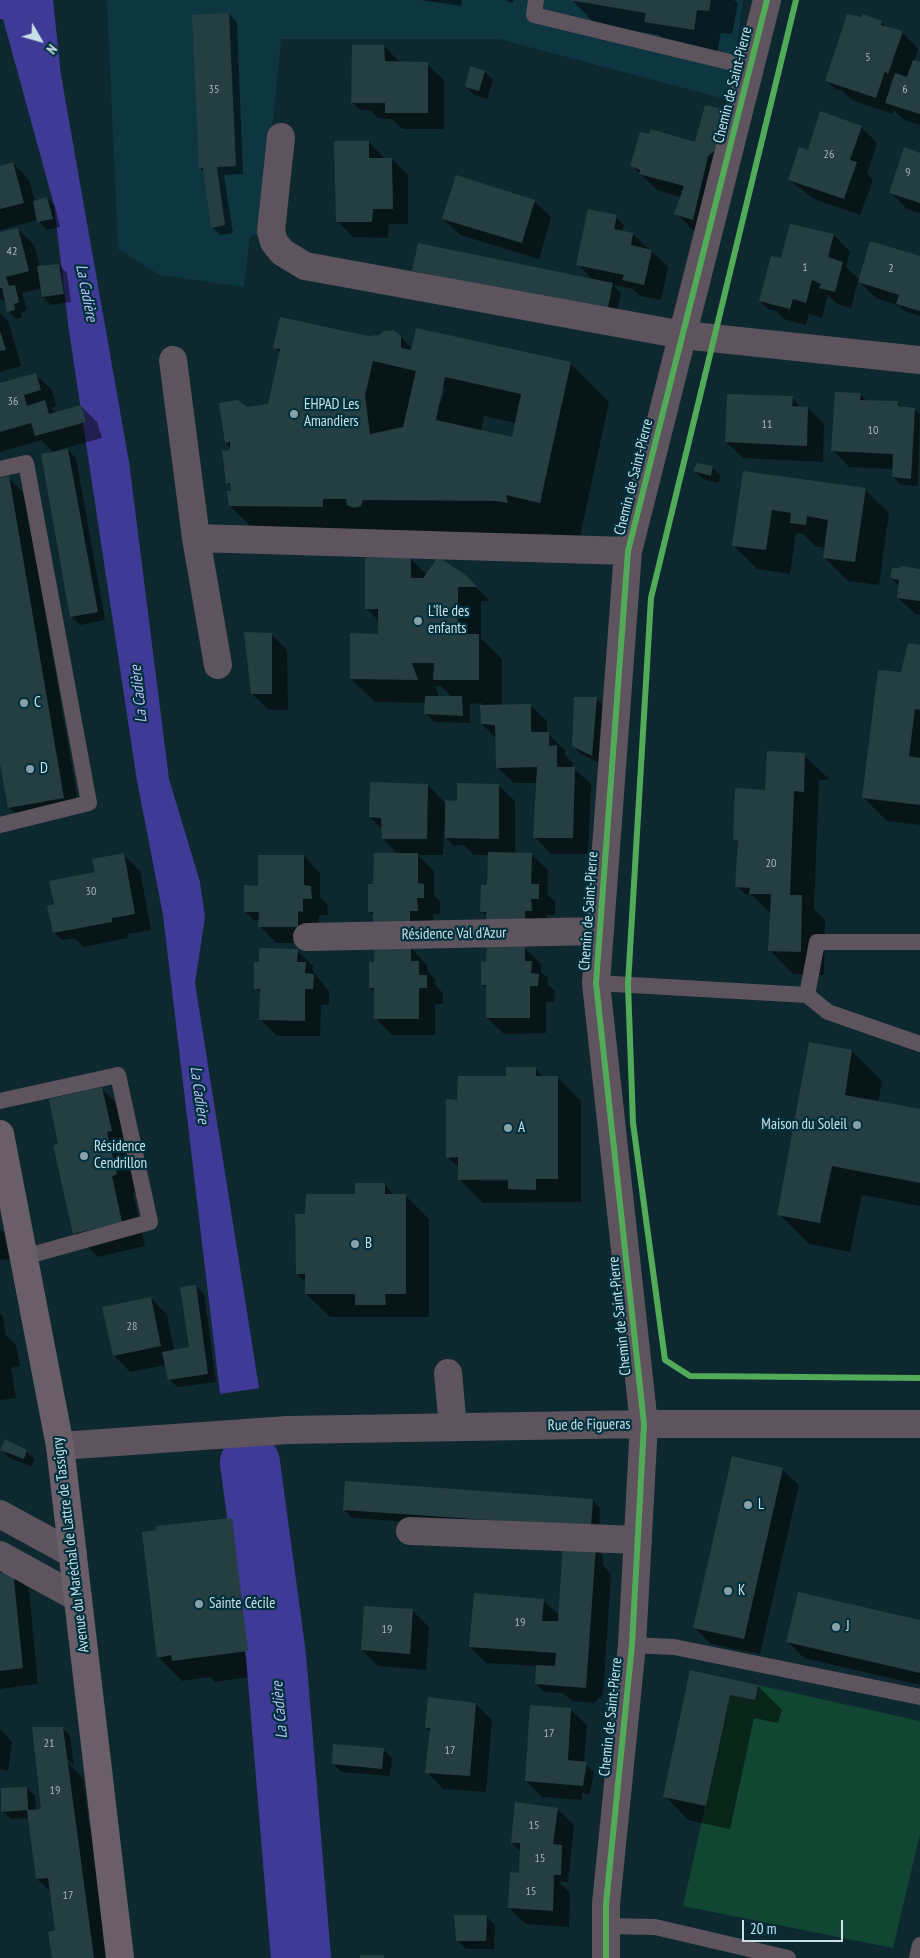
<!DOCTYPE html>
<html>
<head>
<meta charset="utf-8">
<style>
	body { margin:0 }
	#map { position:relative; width:920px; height:1958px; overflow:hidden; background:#0e282f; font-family:"PT Sans Narrow",sans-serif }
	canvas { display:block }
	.north { position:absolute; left:15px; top:15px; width:50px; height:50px; -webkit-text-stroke:4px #00303d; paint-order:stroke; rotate:128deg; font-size:14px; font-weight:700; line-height:20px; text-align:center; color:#cae0e8 }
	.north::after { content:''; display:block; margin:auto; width:18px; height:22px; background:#cae0e8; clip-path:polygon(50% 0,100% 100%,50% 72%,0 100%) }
	.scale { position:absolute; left:742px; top:1920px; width:101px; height:22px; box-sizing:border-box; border:2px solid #cae0e8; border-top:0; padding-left:6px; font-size:15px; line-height:18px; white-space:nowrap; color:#cae0e8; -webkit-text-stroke:4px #00303d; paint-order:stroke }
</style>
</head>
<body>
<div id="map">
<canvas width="920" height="1958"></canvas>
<div class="north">N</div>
<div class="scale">20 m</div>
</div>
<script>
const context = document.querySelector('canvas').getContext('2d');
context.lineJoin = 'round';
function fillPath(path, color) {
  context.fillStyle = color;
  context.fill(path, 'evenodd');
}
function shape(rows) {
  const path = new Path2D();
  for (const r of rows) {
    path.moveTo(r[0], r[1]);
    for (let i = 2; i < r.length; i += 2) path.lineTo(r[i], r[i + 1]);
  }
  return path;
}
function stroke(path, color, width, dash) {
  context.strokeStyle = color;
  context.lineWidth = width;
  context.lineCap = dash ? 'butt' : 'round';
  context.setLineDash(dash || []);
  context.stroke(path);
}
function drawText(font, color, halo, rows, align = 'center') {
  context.font = font + ' "PT Sans Narrow",sans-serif';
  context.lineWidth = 4.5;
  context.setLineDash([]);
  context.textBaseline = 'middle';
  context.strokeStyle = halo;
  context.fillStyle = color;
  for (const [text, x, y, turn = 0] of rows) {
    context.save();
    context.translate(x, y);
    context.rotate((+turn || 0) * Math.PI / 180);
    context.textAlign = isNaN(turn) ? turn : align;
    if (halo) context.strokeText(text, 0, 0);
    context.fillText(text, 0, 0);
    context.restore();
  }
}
const built = shape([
	[107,0,743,0,729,100,499,39,281,39,262,232,250,237,244,287,160,275,118,249]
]);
const green = shape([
	[758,1685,920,1721,920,1834,893,1948,683,1906,730,1695,755,1700]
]);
const water = shape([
	[0,0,53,0,61,75,129,462,169,779,200,882,205,917,195,983,259,1388,220,1394,163,915,137,781,69,331,54,205,3,19,0,19]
]);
const shadow = shape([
	[420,0,462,0,461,6],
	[505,0,514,0,513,3],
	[572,0,734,0,738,3,732,34,721,33,717,53,670,45,659,35,596,25],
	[229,14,237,22,243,174,224,175,233,233,220,235,212,227,205,173,200,168],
	[881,22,887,28,902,32,918,49,914,62,920,64,920,125,903,119,894,110,892,114,852,100,841,90,835,89,827,81],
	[384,46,400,62,427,64,444,80,444,129,403,129,392,119,378,118,370,110,360,110,352,102],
	[485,72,493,80,487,99,474,95,466,87],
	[726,111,709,235,692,230,676,213,681,197,657,190,632,166,696,143],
	[861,127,877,143,867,174,873,180,860,215,814,199,789,180,808,151],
	[369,142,385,159,392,159,408,175,408,224,389,224,388,238,353,237,337,221],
	[920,154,920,213,907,209,890,192],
	[13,163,29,180,35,201,47,198,55,206,60,227,46,230,38,220,0,230,0,167],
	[534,201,551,217,539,259,460,235,443,219],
	[616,217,624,225,622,232,633,234,668,267,661,300,640,296,633,289,613,285,621,293,615,319,421,279,413,271,594,281,578,264],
	[791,225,834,235,850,252,846,267,860,280,920,258,920,316,905,311,900,306,876,298,858,281,851,308,837,304,828,295,822,318,809,314,806,325,784,319,776,311,768,309,760,301,786,261],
	[18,229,34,245,40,267,59,265,67,273,71,302,51,305,43,297,42,288,22,293,27,310,21,312,22,318,16,319,8,311,7,303,0,299,0,233],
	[0,313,9,323,21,366,0,372],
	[368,337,401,337,412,349,570,363,609,402,579,541,544,533,546,541,269,545,230,506,232,488,227,483,232,451,226,442,247,408,269,405,280,353,274,347],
	[442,387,445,387,441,403,439,402],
	[484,416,516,423,513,439,481,432],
	[35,374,52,390,56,406,51,408,56,413,81,406,97,422,102,438,58,450,59,452,68,450,76,458,105,620,80,625,72,617,43,455,54,453,41,440,0,452,0,384],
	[860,394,867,401,898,403,903,408,914,409,920,414,918,486,901,485,893,477,893,469,849,467,833,450],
	[792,397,800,408,808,408,824,424,823,462,743,458,726,442],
	[712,467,720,475,719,483,703,479,695,471],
	[744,473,865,490,889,513,879,585,848,581,824,557,825,548,815,546,803,534,796,533,790,574,757,569,734,546],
	[8,478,32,501,47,587,41,588,80,814,25,823,9,807,0,756,0,479],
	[411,559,427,575,468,579,490,601,481,601,481,638,502,659,502,705,530,705,547,721,547,733,565,750,565,755,573,763,573,768,591,784,588,854,551,854,535,837,537,783,514,783,497,767,497,739,482,724,482,703,470,704,470,723,434,722,426,714,426,703,375,702,351,679,379,635,379,621,367,609],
	[435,686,441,686,452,697,439,697],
	[920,570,920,615,915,614,898,598,900,587,891,578],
	[271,634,287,650,288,710,269,710,252,694],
	[920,646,920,825,887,821,863,797],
	[596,698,604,706,600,763,581,754,573,745],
	[804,755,828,778,828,780,819,780,814,909,825,920,824,975,793,974,770,950,771,914,752,895,745,894,737,886,739,844,735,840,767,791],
	[428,785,444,802,456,802,498,785,515,801,515,854,531,854,548,870,547,894,555,901,555,915,547,915,547,927,487,917,482,911,489,886,489,855,474,855,464,845,454,846,446,838,446,825,444,825,443,855,418,855,434,871,434,895,440,901,440,914,433,914,434,927,374,916,369,911,375,886,399,855,383,839,383,830,370,817],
	[124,855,140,871,151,930,127,934,128,938,83,947,75,938,62,940,54,932,56,905,96,873],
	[304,856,320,873,320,897,327,904,328,915,319,915,319,927,314,943,276,943,260,926,260,920,253,920,245,911,259,887],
	[411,948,427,965,427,971,435,979,435,985,443,993,443,1004,435,1004,435,1035,392,1035,375,1018,375,993,370,988,375,963],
	[525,948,541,964,541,972,548,978,547,984,555,991,554,1002,546,1002,546,1033,504,1034,487,1018,488,990,482,984,488,963],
	[297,950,313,966,313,971,329,991,329,1005,321,1005,320,1036,277,1036,261,1020,261,993,256,988],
	[852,1051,882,1081,878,1103,920,1110,920,1206,862,1195,850,1252,809,1244,779,1214],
	[535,1068,543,1077,557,1077,581,1101,581,1202,483,1203,459,1179,459,1165,456,1165,447,1157,509,1077],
	[481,1178,509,1178,509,1181,481,1181],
	[101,1088,125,1112,138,1192,133,1193,145,1246,98,1257,74,1233,60,1145],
	[385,1184,393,1195,405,1195,429,1219,429,1317,330,1317,306,1294,306,1282,297,1274,305,1216],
	[0,1229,4,1233,10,1259,0,1260],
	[196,1286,204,1294,216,1382,177,1387,169,1379,166,1365,130,1372,114,1355,151,1298,167,1315,174,1351,190,1348],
	[0,1313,3,1316,5,1334,16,1345,20,1366,11,1368,16,1398,0,1400],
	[2,1450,26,1451,34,1459,32,1467,10,1458],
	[782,1469,799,1485,760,1654,711,1644,695,1628],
	[592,1500,600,1508,599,1535,352,1518,344,1509],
	[232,1519,256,1543,271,1674,215,1682,210,1677,182,1681,158,1657],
	[595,1548,603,1556,603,1565,611,1575,603,1694,594,1703,572,1701,563,1693,544,1692,536,1684,537,1666,486,1663,470,1647,543,1600,560,1616],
	[12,1573,29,1589,38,1684,0,1689,0,1574],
	[413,1611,429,1627,426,1670,378,1666,362,1650],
	[920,1621,920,1685,804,1658,788,1642],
	[691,1672,758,1686,782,1710,778,1723,754,1718,730,1829,688,1820,665,1796],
	[476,1704,492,1720,486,1792,443,1789,427,1772,430,1732,426,1727],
	[570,1709,587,1725,584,1763,594,1772,590,1794,582,1793,582,1800,542,1797,526,1781],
	[62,1728,70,1736,74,1766,64,1755,62,1757,83,1778,89,1824,96,1832,114,1958,53,1958,56,1931,52,1893,37,1879,29,1818,11,1819,2,1811,27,1788,35,1796,36,1811,43,1810],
	[0,1729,12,1742,8,1771,0,1769],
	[384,1750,392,1758,390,1776,341,1772,333,1764],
	[557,1809,574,1825,568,1882,559,1882,570,1893,569,1927,526,1924,509,1908,520,1874,521,1852,512,1843],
	[487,1917,495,1925,494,1949,466,1949,458,1941]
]);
const river = shape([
	[250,1463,276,1656,301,1958]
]);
const building = shape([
	[569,0,711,0,709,11,697,10,694,30,644,22,646,13],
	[229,13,236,166,217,167,225,225,211,228,203,168,199,168,192,15],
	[847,14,861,17,863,14,882,21,881,25,903,31,888,74,885,71,876,98,825,81],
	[352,45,384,45,385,61,428,62,428,113,385,113,385,103,351,103],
	[913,60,920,62,920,114,885,103,895,73,907,77],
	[470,66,485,71,479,91,465,87],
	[705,105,726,110,714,151,708,156,693,220,674,214,684,186,639,174,640,170,630,166,640,132,649,134,651,129,695,142],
	[820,111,862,126,850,160,857,162,844,199,788,180,799,147,808,150],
	[334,141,369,141,369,158,392,158,393,209,373,209,372,222,336,222],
	[904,147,920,153,920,203,889,193],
	[13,162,24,203,0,209,0,166],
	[456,175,535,200,522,243,442,219],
	[47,197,53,219,37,222,33,201],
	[588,209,617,215,614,229,633,233,631,245,652,250,644,285,622,280,624,275,576,265],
	[790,224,834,234,828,257,843,262,835,292,819,288,821,284,812,280,806,303,793,299,790,309,759,301,771,256,781,258],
	[18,228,29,271,6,277,9,286,15,285,19,302,14,304,15,310,7,312,2,288,0,288,0,232],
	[870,241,920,256,920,311,896,304,899,295,858,282],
	[418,243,613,283,607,312,412,271],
	[59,264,64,294,42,297,37,266],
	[280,317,368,336,379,335,384,331,393,330,401,336,401,348,411,350,416,328,571,362,540,503,506,495,508,503,496,501,363,500,361,506,354,508,347,505,346,499,323,499,323,507,229,506,227,491,231,491,230,483,226,484,222,451,230,450,230,442,225,443,219,403,238,400,247,407,268,404,280,349,273,348],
	[373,361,416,371,403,427,370,434,365,395],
	[445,377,521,394,512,437,436,420],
	[0,331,6,350,0,351],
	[36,373,41,390,24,395,27,406,45,400,49,414,81,405,86,422,35,436,31,423,0,432,0,383],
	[835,392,861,393,860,400,898,401,898,406,915,408,911,479,892,477,893,454,831,451],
	[727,394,793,396,792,406,808,407,807,446,725,442],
	[68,449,98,612,70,617,41,454],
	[697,463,713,466,711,476,693,471],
	[743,471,866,488,855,562,823,558,828,520,807,516,806,525,790,523,791,513,772,510,766,550,732,546],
	[9,476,64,798,8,808,0,764,0,478],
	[411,557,411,578,423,578,438,557,463,573,478,587,458,587,458,634,479,634,479,680,433,680,434,663,412,663,418,680,350,679,350,633,378,634,378,609,365,609,365,558],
	[901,566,920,569,920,601,897,598,899,580,890,578,892,568,900,568],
	[244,632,272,633,272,694,251,694],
	[908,643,920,645,920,710,915,709,909,756,920,758,920,805,862,798,878,670,901,672],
	[425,696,462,696,463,716,424,714],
	[574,697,597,697,592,756,572,746],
	[531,704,531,732,549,732,549,746,557,745,557,767,575,767,573,838,533,838,537,767,496,768,495,725,481,724,480,705],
	[767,751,805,753,804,792,794,791,790,895,802,895,801,952,768,951,771,894,749,894,750,888,735,887,738,841,733,840,735,788,765,790],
	[370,782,428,784,427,839,382,839,381,818,369,817],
	[457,783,499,784,499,839,445,838,445,800,457,801],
	[488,852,532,853,531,884,539,884,539,899,531,899,532,911,525,911,525,924,486,924,486,912,480,912,481,885,487,885],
	[124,853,135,914,112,918,112,922,53,933,47,906,54,904,49,881,95,872,92,859],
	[374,853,418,853,418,883,424,884,424,898,417,898,418,911,410,911,410,925,373,925,373,912,368,912,368,884,373,884],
	[258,855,304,855,304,885,311,886,312,899,303,899,303,912,298,911,298,927,258,927,259,912,244,912,244,885,258,886],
	[375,946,411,947,411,961,419,961,419,975,427,975,427,988,419,988,419,1019,374,1019,374,988,369,988,369,962,374,962],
	[487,946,525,946,525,961,532,961,531,973,539,974,538,986,530,986,530,1018,486,1018,486,985,481,985,481,961,486,962],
	[259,948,298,949,297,962,306,962,305,973,314,974,313,989,305,989,305,1021,259,1020,260,989,254,989,254,962,259,962],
	[809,1042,852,1050,845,1095,920,1109,920,1183,832,1166,820,1223,777,1215],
	[506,1067,536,1067,536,1076,558,1076,558,1179,536,1179,536,1190,508,1189,508,1179,458,1180,458,1157,446,1158,446,1099,457,1100,458,1076,506,1076],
	[102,1087,112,1131,107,1132,117,1174,112,1176,122,1222,73,1234,53,1145,58,1144,49,1099],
	[355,1183,385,1183,385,1194,406,1194,406,1294,385,1294,386,1305,355,1305,355,1294,305,1294,305,1274,296,1274,295,1214,305,1214,306,1194,355,1194],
	[196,1285,208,1374,168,1380,162,1352,189,1347,180,1287],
	[151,1297,161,1346,113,1356,102,1307],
	[5,1439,27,1450,24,1459,0,1450],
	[732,1456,783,1468,744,1639,693,1628],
	[345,1481,593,1499,591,1527,343,1510],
	[232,1518,248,1651,172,1661,171,1655,157,1658,142,1532,156,1530,156,1526],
	[563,1543,596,1546,586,1688,535,1684,536,1665,555,1666,556,1653,469,1647,474,1593,544,1599,542,1621,558,1621],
	[13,1571,23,1668,0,1671,0,1573],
	[798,1592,920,1620,920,1673,786,1642],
	[364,1606,413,1609,410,1654,361,1650],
	[690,1670,758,1685,755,1700,730,1695,706,1806,663,1797],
	[428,1697,476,1703,470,1776,425,1773,430,1728,425,1728],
	[530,1705,571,1708,568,1760,587,1762,583,1786,525,1781],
	[32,1727,63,1727,94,1958,52,1958,48,1932,55,1930,48,1878,36,1879,27,1810,41,1809],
	[333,1744,384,1748,382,1769,332,1764],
	[27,1787,28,1810,1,1812,1,1788],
	[515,1802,558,1808,553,1844,562,1845,561,1875,554,1875,553,1911,508,1908,510,1872,519,1873,520,1843,511,1843],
	[454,1915,487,1915,486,1941,456,1941],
	[360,1955,384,1955,384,1958,360,1958]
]);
const lane = shape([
	[536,0,534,15,750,67],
	[0,469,26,463,89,803,0,825],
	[596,983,807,995,817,942,920,942],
	[807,995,828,1012,920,1044],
	[0,1101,118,1075,150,1222,24,1257],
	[632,1645,674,1647,920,1697],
	[606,1926,655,1927,788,1958],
	[917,1958,920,1945]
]);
const street = shape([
	[281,137,271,231,274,242,282,252,305,266,683,335,920,360],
	[173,360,196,538,218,665],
	[196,538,628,551],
	[307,937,600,931],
	[448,1373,453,1427],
	[60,1446,288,1430,644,1424,920,1424],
	[0,1514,73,1554],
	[410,1531,638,1540],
	[0,1555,78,1598],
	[606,1958,606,1904,632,1645,644,1424,596,983,628,551,767,0]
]);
const secondary = shape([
	[0,1134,60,1446,120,1958]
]);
const cycleway = shape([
	[796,0,651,598,628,984,633,1123,665,1360,690,1376,920,1378],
	[606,1958,606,1904,632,1645,644,1424,596,983,628,551,767,0]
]);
const markers = [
	[294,414,5,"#88a0a7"],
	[418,621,5,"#88a0a7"],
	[24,703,5,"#88a0a7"],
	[30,769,5,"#88a0a7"],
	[857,1125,5,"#88a0a7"],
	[508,1128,5,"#88a0a7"],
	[84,1156,5,"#88a0a7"],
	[355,1244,5,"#88a0a7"],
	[748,1505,5,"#88a0a7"],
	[728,1591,5,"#88a0a7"],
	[199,1604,5,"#88a0a7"],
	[836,1627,5,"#88a0a7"]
];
const numberNames = [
	["5",868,58],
	["35",214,90],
	["6",905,90],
	["26",829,155],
	["9",908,173],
	["42",12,252],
	["1",805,268],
	["2",891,269],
	["36",13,402],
	["11",767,425],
	["10",873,431],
	["20",771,864],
	["30",91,892],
	["28",132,1327],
	["19",520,1623],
	["19",387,1630],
	["17",549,1734],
	["21",49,1744],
	["17",450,1751],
	["19",55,1791],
	["15",534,1826],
	["15",540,1859],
	["15",531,1892],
	["17",68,1896]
];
const streetNames = [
	["Chemin de Saint-Pierre",733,85,-76],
	["Chemin de Saint-Pierre",634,477,-76],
	["Chemin de Saint-Pierre",589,911,-86],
	["Résidence Val d'Azur",454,934,-1],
	["Chemin de Saint-Pierre",620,1316,-96],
	["Rue de Figueras",589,1425,-1],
	["Avenue du Maréchal de Lattre de Tassigny",71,1545,-97],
	["Chemin de Saint-Pierre",611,1717,-84]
];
const poiNames = [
	["EHPAD Les",304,405],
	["Amandiers",304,422],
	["L'île des",428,612],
	["enfants",428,629],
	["C",34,703],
	["D",40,769],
	["Maison du Soleil",847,1125,"right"],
	["A",518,1128],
	["Résidence",94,1147],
	["Cendrillon",94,1164],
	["B",365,1244],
	["L",758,1505],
	["K",738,1591],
	["Sainte Cécile",209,1604],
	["J",846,1627]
];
const waterNames = [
	["La Cadière",86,293,79],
	["La Cadière",139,694,-96],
	["La Cadière",199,1095,82],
	["La Cadière",280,1710,-95]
];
fillPath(built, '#0e3641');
fillPath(green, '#114632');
fillPath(water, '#3e3a96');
fillPath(shadow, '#0007');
stroke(river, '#3e3a96', 60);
fillPath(building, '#253e42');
stroke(lane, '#5d545e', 16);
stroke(street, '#5d545e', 28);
stroke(secondary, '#6a5e69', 28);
stroke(cycleway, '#51ab58', 6);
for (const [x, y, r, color] of markers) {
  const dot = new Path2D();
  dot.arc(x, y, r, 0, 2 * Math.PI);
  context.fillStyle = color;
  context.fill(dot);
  stroke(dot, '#00303d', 2);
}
drawText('12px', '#a1b8be', null, numberNames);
drawText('15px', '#cae0e8', '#00303d', streetNames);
drawText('15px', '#cae0e8', '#00303d', poiNames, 'left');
drawText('italic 16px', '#b8bdf2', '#00303d', waterNames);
</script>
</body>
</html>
